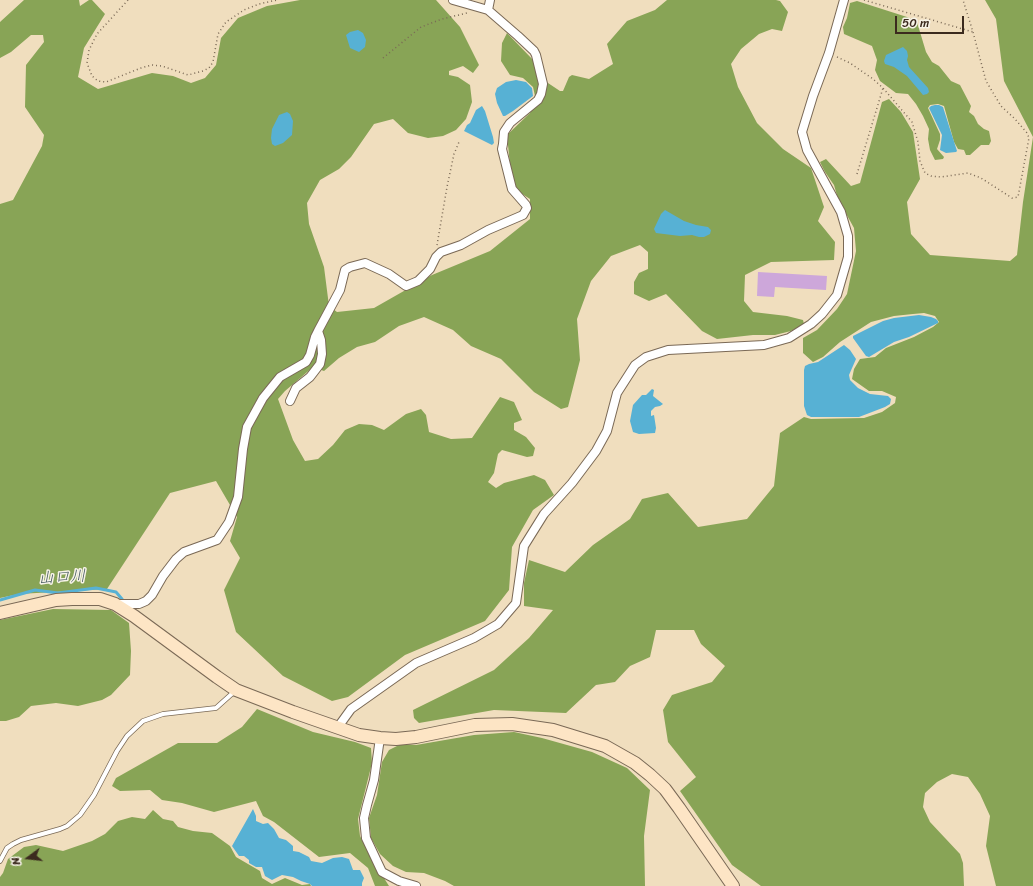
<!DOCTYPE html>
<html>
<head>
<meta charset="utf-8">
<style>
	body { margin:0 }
	#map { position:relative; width:1033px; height:886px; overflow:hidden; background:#f0debe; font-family:Sriracha,sans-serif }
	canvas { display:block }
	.north { position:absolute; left:8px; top:838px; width:40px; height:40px; -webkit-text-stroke:3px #f7f3e8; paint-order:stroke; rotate:255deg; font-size:11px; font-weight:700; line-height:16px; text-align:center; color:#3b2a1e }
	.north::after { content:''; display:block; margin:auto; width:14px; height:18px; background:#3b2a1e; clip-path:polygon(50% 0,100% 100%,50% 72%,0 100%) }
	.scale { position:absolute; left:895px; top:16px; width:69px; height:18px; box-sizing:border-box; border:2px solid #3b2a1e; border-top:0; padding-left:5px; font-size:12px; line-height:14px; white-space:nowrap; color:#3b2a1e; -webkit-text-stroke:3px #f7f3e8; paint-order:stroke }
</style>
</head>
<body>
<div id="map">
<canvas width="1033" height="886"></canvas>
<div class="north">N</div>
<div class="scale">50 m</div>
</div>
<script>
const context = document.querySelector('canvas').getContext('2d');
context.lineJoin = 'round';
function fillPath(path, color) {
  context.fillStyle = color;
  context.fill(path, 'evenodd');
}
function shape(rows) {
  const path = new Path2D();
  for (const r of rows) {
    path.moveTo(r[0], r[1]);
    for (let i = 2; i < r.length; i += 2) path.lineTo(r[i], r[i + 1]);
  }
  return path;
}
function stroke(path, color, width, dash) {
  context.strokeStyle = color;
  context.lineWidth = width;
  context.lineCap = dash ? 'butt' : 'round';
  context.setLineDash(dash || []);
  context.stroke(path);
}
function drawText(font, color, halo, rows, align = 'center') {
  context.font = font + ' Sriracha,"Klee One",sans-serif';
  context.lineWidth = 3;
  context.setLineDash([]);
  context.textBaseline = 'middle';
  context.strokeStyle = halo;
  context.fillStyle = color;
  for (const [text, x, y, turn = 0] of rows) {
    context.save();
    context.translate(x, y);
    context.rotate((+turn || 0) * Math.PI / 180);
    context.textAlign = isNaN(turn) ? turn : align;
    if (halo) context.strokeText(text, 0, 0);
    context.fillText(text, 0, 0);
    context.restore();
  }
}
const forest = shape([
	[24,0,79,0,80,6,89,0,92,0,105,14,84,48,78,77,98,89,152,73,173,76,191,83,205,78,216,65,221,38,238,18,267,6,300,0,436,0,460,27,479,65,473,73,463,66,449,71,449,75,458,77,470,85,472,102,466,119,456,130,443,136,428,138,408,133,393,119,374,124,351,157,339,169,320,180,307,203,309,224,324,267,329,306,337,312,374,308,432,275,490,251,530,219,530,199,516,190,510,165,507,135,530,113,535,96,533,87,523,78,510,75,501,61,502,43,507,33,535,62,545,81,560,91,563,91,569,77,572,75,589,79,613,64,607,44,627,21,655,10,667,0,776,0,780,1,788,12,782,31,772,29,759,34,741,49,731,64,738,87,757,123,783,149,811,168,824,207,818,221,835,242,834,260,771,262,745,275,744,301,753,312,787,316,803,320,804,324,791,331,775,335,753,335,717,339,702,331,666,294,649,301,634,294,634,282,639,273,648,269,648,252,640,245,611,256,591,281,577,319,580,360,568,407,561,409,534,392,501,359,471,346,453,330,424,317,399,326,375,342,357,347,339,358,324,371,313,367,285,391,278,399,293,440,305,461,318,459,333,445,345,430,359,424,372,425,384,430,406,414,421,409,426,415,429,432,451,439,472,438,500,397,514,402,522,420,514,423,514,430,526,437,535,448,533,456,527,457,502,450,498,454,494,473,488,482,496,488,504,483,534,475,545,480,554,495,533,510,512,547,509,590,485,621,405,655,348,697,332,701,283,676,236,632,224,590,240,558,230,541,237,517,216,481,170,493,107,589,19,594,0,598,0,204,13,200,42,146,44,135,25,107,26,65,44,42,43,35,31,35,11,52,0,58,0,22],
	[985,0,1033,0,1033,886,996,886,986,846,990,816,980,794,968,777,952,774,937,782,925,793,923,807,930,822,960,854,963,863,964,886,761,886,732,865,680,791,696,777,668,742,663,710,672,695,712,682,725,666,701,644,694,630,656,630,650,657,630,666,615,682,596,685,566,713,494,710,419,723,414,718,413,710,494,670,529,638,553,610,524,606,524,583,529,560,565,572,593,545,630,519,642,499,668,493,698,527,747,519,774,486,780,433,804,417,811,419,864,418,882,412,895,403,896,397,882,391,869,391,852,379,854,369,860,359,875,357,886,348,914,337,933,327,939,322,935,316,924,313,913,314,894,316,871,322,840,342,823,357,813,362,803,353,803,338,817,330,837,309,847,294,856,251,854,228,838,199,834,185,825,172,820,162,826,159,851,186,860,183,882,102,889,99,901,112,913,132,920,179,907,202,911,234,930,255,1010,261,1017,255,1023,202,1033,137,1004,81,996,19],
	[857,1,907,17,917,22,926,52,932,62,939,66,951,81,960,85,971,106,969,112,974,116,978,124,984,129,989,131,991,141,989,145,981,145,970,155,966,155,964,150,958,149,954,142,944,106,938,104,930,105,928,108,940,134,940,140,937,149,944,157,943,159,935,160,930,150,928,139,929,129,923,116,916,104,908,94,896,93,880,81,875,70,877,60,872,46,844,34,843,27,847,18,850,3],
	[53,609,111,610,129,623,131,651,130,675,111,695,102,700,78,706,56,703,31,706,19,717,6,721,0,721,0,620],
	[257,709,313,732,355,742,371,748,372,763,358,819,360,836,370,856,389,886,375,886,368,868,350,853,319,857,274,822,263,816,256,801,214,812,182,803,162,800,150,790,120,791,112,786,116,778,178,743,217,743,242,727],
	[514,732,542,738,592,752,627,768,650,790,644,836,645,886,454,886,445,881,424,873,406,872,393,866,380,854,371,838,369,818,377,795,382,762,389,750,401,744,416,745,474,735],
	[153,810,163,819,173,821,178,827,193,831,212,833,230,846,236,857,260,871,262,878,272,884,285,878,302,885,310,884,311,886,0,886,0,877,3,873,8,859,24,847,36,845,63,851,92,841,105,834,118,821,132,817,145,819]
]);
const water = shape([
	[358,30,363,33,366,40,365,47,359,52,350,48,346,35,350,32],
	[903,47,907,51,908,56,907,60,909,67,928,88,929,92,927,94,923,95,907,76,894,67,885,64,884,61,886,55],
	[516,80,526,82,532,88,533,96,513,111,505,116,503,116,497,103,495,94,497,88,506,82],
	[935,105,939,105,943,107,957,151,956,152,946,153,940,150,942,135,929,108,931,106],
	[482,106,485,111,493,137,494,143,492,145,464,131,467,125,470,123,476,110],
	[287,112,290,114,293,121,292,135,283,143,275,146,272,144,271,138,272,129,279,115],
	[665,210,684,221,696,225,708,227,711,230,710,234,704,237,699,237,692,235,680,236,656,233,654,229,661,214],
	[919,315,931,317,936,319,938,321,938,323,909,337,894,342,869,357,866,356,853,338,853,336,883,321,894,318],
	[844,345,850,350,856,359,849,375,850,380,858,388,870,394,888,396,891,399,890,404,885,407,859,417,811,417,807,415,804,406,804,370,805,366,809,364,818,362],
	[652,389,654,390,653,396,663,404,660,406,655,407,651,411,651,416,654,415,656,428,655,433,639,434,633,432,630,421,633,405,642,395,646,395],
	[253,809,256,816,256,821,263,824,268,823,274,829,279,838,286,840,293,846,293,851,299,852,309,857,311,861,322,863,333,858,342,857,349,859,353,870,360,870,364,878,362,883,362,886,312,886,310,884,301,881,293,877,282,875,272,880,265,876,262,867,256,867,249,863,249,860,244,856,239,856,232,846]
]);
const stream = shape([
	[0,600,35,590,58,593,96,588,116,592,122,599]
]);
const building = shape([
	[758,272,827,276,826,290,775,287,774,297,757,296]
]);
const path = shape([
	[128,0,97,34,89,50,87,63,92,76,98,81,106,82,141,68,152,65,162,66,188,75,203,71,209,68,213,62,218,34,226,22,244,10,259,4,277,0],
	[864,0,973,32],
	[837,57,850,63,873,79,883,88,912,122,918,142,920,161,925,173,931,176,941,177,968,173,981,178,1012,198,1018,197,1029,138,1027,133,1015,119,1001,106,986,81,973,32,963,0],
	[383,58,421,27,442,19,467,13],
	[857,174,883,88],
	[437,245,447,187,454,154,459,142]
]);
const lane = shape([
	[0,861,7,848,13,844,21,840,60,829,67,826,80,815,94,795,117,751,127,736,143,721,163,714,216,708,235,691]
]);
const street = shape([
	[488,10,490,0],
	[290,401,296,388,310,377,320,364,322,354,321,340,318,331,340,290,345,270,350,267,365,263,389,274,406,286,418,281,430,269,436,257,441,252,461,245,488,230,523,215,527,208,526,205,512,189,502,149,503,144,504,132,510,123,538,100,541,94,543,84,536,55,534,51,518,36,488,10,453,0],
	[116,604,139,604,146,601,152,595,163,576,176,559,184,552,217,540,229,522,238,497,243,449,247,427,263,398,280,377,306,362,310,355,315,337,318,331],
	[338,727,351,709,416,663,474,638,498,624,516,603,524,546,544,514,572,483,596,451,607,431,617,393,635,365,646,357,668,350,764,345,789,338,811,324,822,314,837,295,848,257,848,236,841,212,807,150,802,132,813,96,829,53,844,0],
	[380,738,374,780,367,805,364,818,366,838,382,872,399,881,416,886]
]);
const secondary = shape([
	[0,613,56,600,72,599,100,599,115,604,134,616,217,677,236,690,293,712,359,735,380,738,396,739,416,737,475,725,512,724,553,730,605,746,635,763,650,775,665,789,679,808,733,886]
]);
const waterNames = [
	["山口川",62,578,-3]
];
fillPath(forest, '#88a456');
fillPath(water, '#57b1d4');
stroke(stream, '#57b1d4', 3);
fillPath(building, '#cda7da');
stroke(lane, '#7a6956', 5.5);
stroke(street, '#7a6956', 10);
stroke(secondary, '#7a6956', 14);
stroke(path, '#7a6956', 1.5, [1, 3]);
stroke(lane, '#fff', 4);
stroke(street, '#fff', 8);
stroke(secondary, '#fde5c5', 12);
drawText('italic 16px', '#45595e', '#f7f3e8', waterNames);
</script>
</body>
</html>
